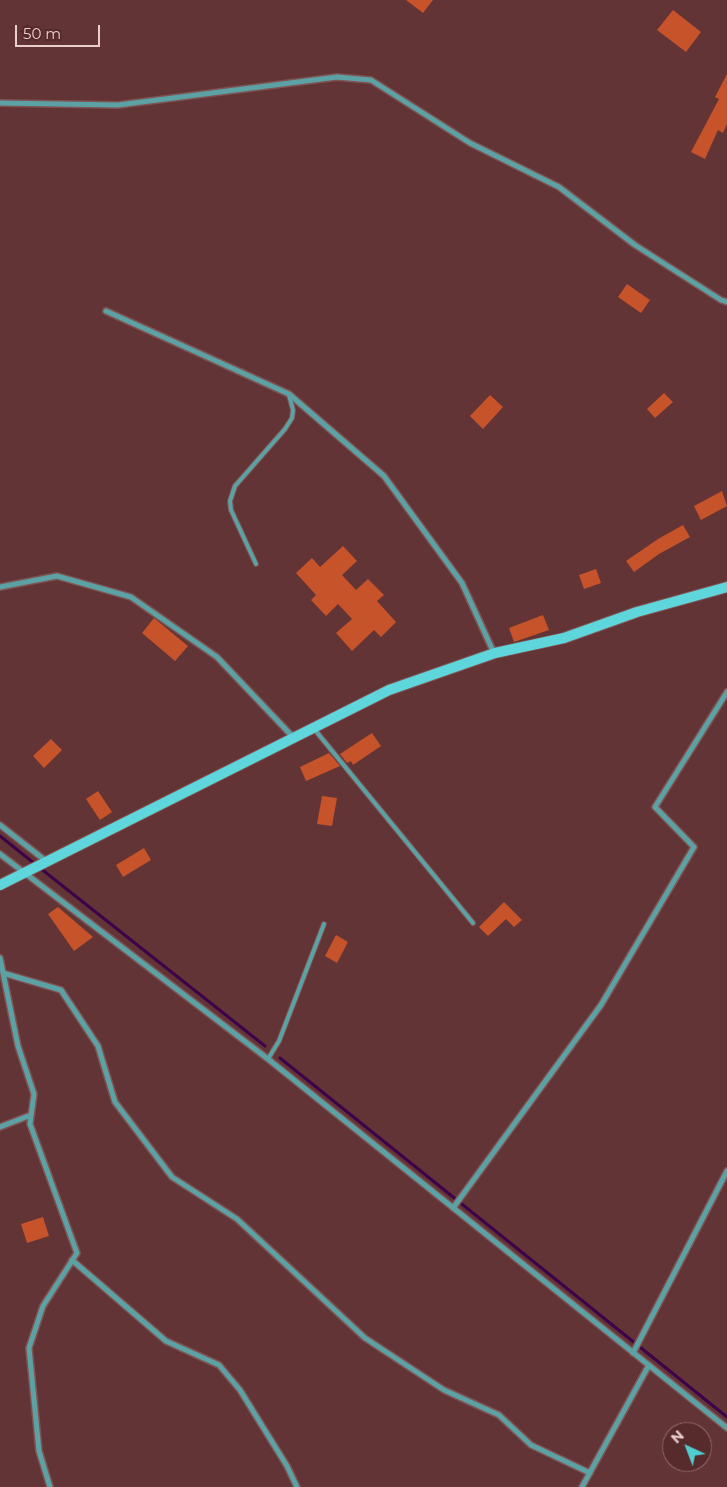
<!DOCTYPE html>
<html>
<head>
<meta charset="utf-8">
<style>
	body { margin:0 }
	#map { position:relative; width:727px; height:1487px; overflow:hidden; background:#633435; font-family:Montserrat,sans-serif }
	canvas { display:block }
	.north { position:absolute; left:662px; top:1422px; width:50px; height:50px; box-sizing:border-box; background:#572a2b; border:1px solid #936c6c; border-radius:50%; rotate:317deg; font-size:14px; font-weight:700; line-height:20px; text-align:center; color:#eccece }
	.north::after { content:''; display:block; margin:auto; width:18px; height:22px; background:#51ccd1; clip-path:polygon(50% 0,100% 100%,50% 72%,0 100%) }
	.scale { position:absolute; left:15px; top:25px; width:85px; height:22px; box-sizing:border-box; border:2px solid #eccece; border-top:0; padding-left:6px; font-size:15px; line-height:18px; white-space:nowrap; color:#eccece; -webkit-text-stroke:4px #572a2b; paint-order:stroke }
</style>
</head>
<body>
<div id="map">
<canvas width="727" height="1487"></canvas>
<div class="north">N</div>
<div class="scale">50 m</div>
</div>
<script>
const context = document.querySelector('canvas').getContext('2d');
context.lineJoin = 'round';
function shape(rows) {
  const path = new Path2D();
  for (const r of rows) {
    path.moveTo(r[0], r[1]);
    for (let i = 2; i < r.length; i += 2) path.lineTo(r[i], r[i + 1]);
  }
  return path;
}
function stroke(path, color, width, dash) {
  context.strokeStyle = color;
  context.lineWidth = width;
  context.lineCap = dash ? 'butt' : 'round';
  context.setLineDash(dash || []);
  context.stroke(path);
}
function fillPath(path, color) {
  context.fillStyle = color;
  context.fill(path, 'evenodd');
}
const stream = shape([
	[0,836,35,864],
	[40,868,265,1046],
	[280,1058,727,1417]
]);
const building = shape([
	[406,0,433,0,423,13],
	[673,10,701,32,686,52,657,30],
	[727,74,727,124,723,133,718,130,705,159,691,152,719,99,715,97],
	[627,284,650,300,641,313,618,297],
	[664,393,673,402,655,418,647,409],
	[490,395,503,407,483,429,470,416],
	[722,491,727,506,701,520,694,506],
	[683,525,690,537,659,554,634,572,626,561,658,539],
	[343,546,357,561,342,575,356,590,368,579,384,595,377,601,396,622,381,637,374,630,352,651,336,633,352,619,338,604,326,616,311,600,316,595,296,573,312,558,320,567],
	[596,569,601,583,584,589,579,575],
	[543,615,549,630,514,642,509,628],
	[154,618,188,646,175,661,142,633],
	[372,733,381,746,353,765,351,761,347,763,340,754],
	[51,739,62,750,44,768,33,756],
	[329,753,340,766,306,781,300,767],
	[98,791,112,812,100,820,86,799],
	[322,796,337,798,332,826,317,824],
	[144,848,151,860,123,877,116,865],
	[504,902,522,920,514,927,506,919,488,936,479,927],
	[58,907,93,937,74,951,48,914],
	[336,935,348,942,337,963,325,956],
	[43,1217,49,1236,27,1243,21,1224]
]);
const lane = shape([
	[256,564,231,510,230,501,235,486,285,429,292,418,293,410,289,395],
	[315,730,473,923],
	[268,1059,279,1041,324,924]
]);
const street = shape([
	[0,103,118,105,337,77,371,80,470,143,559,187,635,245,721,300,727,302],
	[106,311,289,394,384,476,462,583,494,653],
	[0,587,57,576,131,597,217,657,293,737],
	[0,825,46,861],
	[0,854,268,1059,727,1428],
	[0,958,18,1046,34,1094,30,1124,77,1253,43,1306,29,1348,39,1451,50,1487],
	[3,973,61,990,98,1046,115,1102,172,1177,237,1219,365,1338,444,1390,499,1415,531,1445,590,1473],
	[0,1127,31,1115],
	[453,1208,601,1005,694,847,655,807,727,692],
	[72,1260,166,1341,219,1365,240,1390,287,1466,297,1487],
	[633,1353,727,1171],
	[582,1487,649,1365]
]);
const secondary = shape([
	[0,885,389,690,495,653,564,638,637,612,727,587]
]);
stroke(stream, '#3e024b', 3);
fillPath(building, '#c6532a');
stroke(lane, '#7e5354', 6);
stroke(street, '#7e5354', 8);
stroke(secondary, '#7e5354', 12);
stroke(lane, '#5ca2a5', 4);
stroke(street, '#5ca2a5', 5);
stroke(secondary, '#5fd6db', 10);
</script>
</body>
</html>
